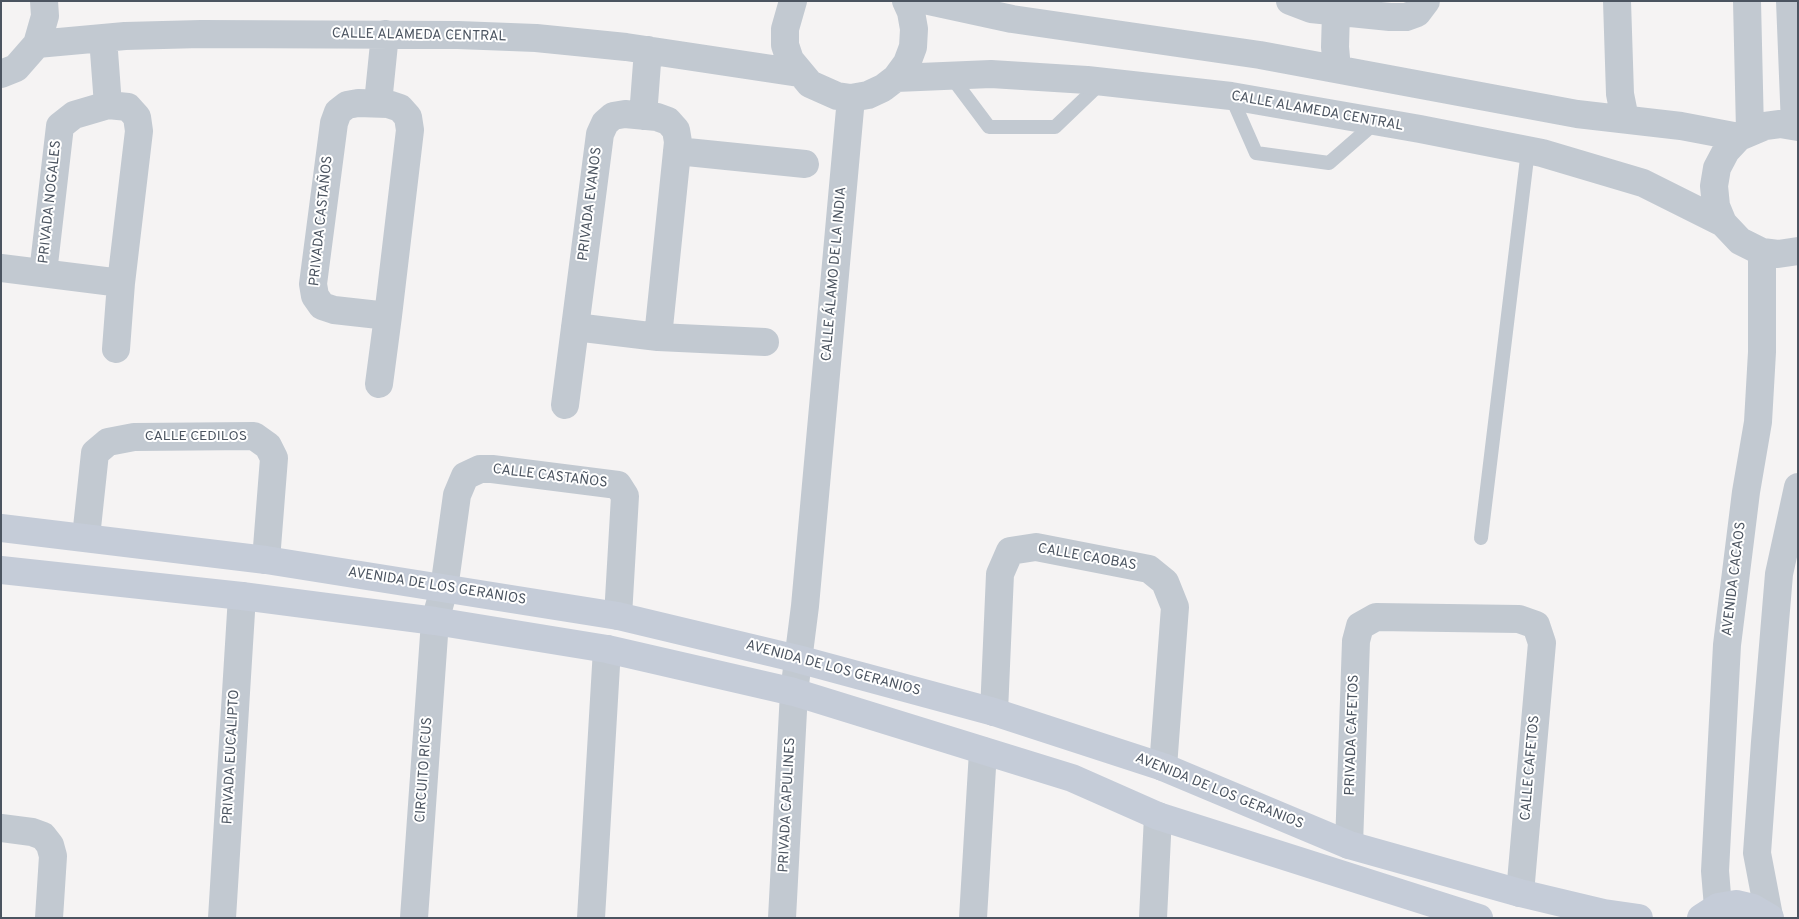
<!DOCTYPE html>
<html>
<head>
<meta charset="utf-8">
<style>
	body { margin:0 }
	#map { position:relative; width:1799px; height:919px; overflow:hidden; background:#f5f3f3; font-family:Overpass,sans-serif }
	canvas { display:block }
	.frame { position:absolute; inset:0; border:2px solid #4b5460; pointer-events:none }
</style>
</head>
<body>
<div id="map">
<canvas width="1799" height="919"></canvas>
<div class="frame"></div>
</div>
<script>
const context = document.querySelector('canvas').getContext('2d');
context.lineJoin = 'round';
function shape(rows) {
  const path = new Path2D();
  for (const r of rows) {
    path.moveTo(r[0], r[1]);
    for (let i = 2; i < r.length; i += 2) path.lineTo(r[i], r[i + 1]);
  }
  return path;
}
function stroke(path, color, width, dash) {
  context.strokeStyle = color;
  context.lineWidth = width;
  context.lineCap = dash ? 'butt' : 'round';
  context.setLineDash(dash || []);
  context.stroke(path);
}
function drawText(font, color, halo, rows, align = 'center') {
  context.font = font + ' Overpass,sans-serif';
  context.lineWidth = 4;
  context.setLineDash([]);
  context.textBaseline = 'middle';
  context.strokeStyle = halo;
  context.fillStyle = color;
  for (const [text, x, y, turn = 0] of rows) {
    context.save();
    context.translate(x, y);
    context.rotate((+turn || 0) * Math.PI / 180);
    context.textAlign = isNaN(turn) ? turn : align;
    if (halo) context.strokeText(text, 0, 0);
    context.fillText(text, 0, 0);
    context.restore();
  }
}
const lane = shape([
	[950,75,989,127,1055,127,1102,82],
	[1231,96,1256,153,1329,163,1376,122],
	[1481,538,1528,150]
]);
const street = shape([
	[793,1,785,29,785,45,790,60,810,84,837,96,851,98,868,95,883,88,896,78,907,63,913,47,914,29,911,12,906,1],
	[929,1,1012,19,1260,55,1577,114,1681,126,1739,137],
	[1290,1,1311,9,1390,17,1406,17,1417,13,1426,1],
	[1617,1,1620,94,1625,119],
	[1747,1,1750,131],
	[1790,1,1795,126],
	[1336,12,1335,47,1337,69],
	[103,38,108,105],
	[37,44,125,36,201,34,458,35,536,38,626,47,799,73],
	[1,74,16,68,37,44,45,16,44,1],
	[896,78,991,74,1087,80,1231,96,1420,129,1542,153,1643,183,1723,223],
	[378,103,385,34],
	[643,116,648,50],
	[1798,127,1780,124,1765,126,1739,137,1726,151,1717,168,1714,186,1716,206,1723,223,1740,241,1762,252,1778,254,1798,251],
	[677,151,805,164],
	[1,268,121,283],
	[43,273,60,126,74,115,108,105,128,107,137,117,139,131,121,283,116,349],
	[575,327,658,337,765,342],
	[379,384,388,316,410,130,408,117,400,108,388,104,358,103,347,105,338,112,334,123,313,284,315,296,322,306,334,310,388,316],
	[565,405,600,134,605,123,613,116,625,114,657,117,668,121,676,130,678,142,658,337],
	[86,537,95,453,108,442,134,437,254,436,268,446,274,458,266,560],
	[994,712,1000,574,1010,551,1036,547,1149,569,1165,582,1175,607,1163,767],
	[1,828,32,832,43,836,50,845,53,856,49,918],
	[1349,845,1356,641,1360,626,1376,617,1519,619,1536,625,1542,643,1520,893],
	[1718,907,1715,871,1727,645,1746,492,1758,422,1762,352,1762,252],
	[1769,916,1757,853,1765,742,1779,574,1798,487],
	[222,918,242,596],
	[414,918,435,621,444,589,457,495,465,476,480,469,492,469,618,485,625,496,618,616],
	[591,918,607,649],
	[782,918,794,692,805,606,851,98],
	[973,918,983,751],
	[1153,918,1158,816]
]);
const secondary = shape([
	[1,528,266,560,618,616,798,659,994,712,1163,767,1349,845,1520,893,1604,913,1639,918],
	[1,570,242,596,435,621,607,649,794,692,1072,778,1158,816,1479,918],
	[1701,918,1718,907,1736,904,1753,908,1770,918]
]);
const streetNames = [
	["CALLE ALAMEDA CENTRAL",419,36,1],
	["CALLE ALAMEDA CENTRAL",1317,112,10],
	["PRIVADA NOGALES",51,202,-84],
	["PRIVADA EVANOS",591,204,-83],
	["PRIVADA CASTAÑOS",322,221,-84],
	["CALLE ÁLAMO DE LA INDIA",835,274,-85],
	["CALLE CEDILOS",196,437],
	["CALLE CASTAÑOS",550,477,7],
	["CALLE CAOBAS",1087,558,10],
	["AVENIDA CACAOS",1735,579,-83],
	["AVENIDA DE LOS GERANIOS",437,587,9],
	["AVENIDA DE LOS GERANIOS",833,669,15],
	["PRIVADA CAFETOS",1353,735,-88],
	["PRIVADA EUCALIPTO",232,757,-87],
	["CALLE CAFETOS",1531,768,-85],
	["CIRCUITO RICUS",425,770,-86],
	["AVENIDA DE LOS GERANIOS",1219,792,22],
	["PRIVADA CAPULINES",788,805,-87]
];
stroke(lane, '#c2c9d1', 14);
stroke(street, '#c2c9d1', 28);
stroke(secondary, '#c5ccd8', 28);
drawText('14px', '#4b5460', '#fff', streetNames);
</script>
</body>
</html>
